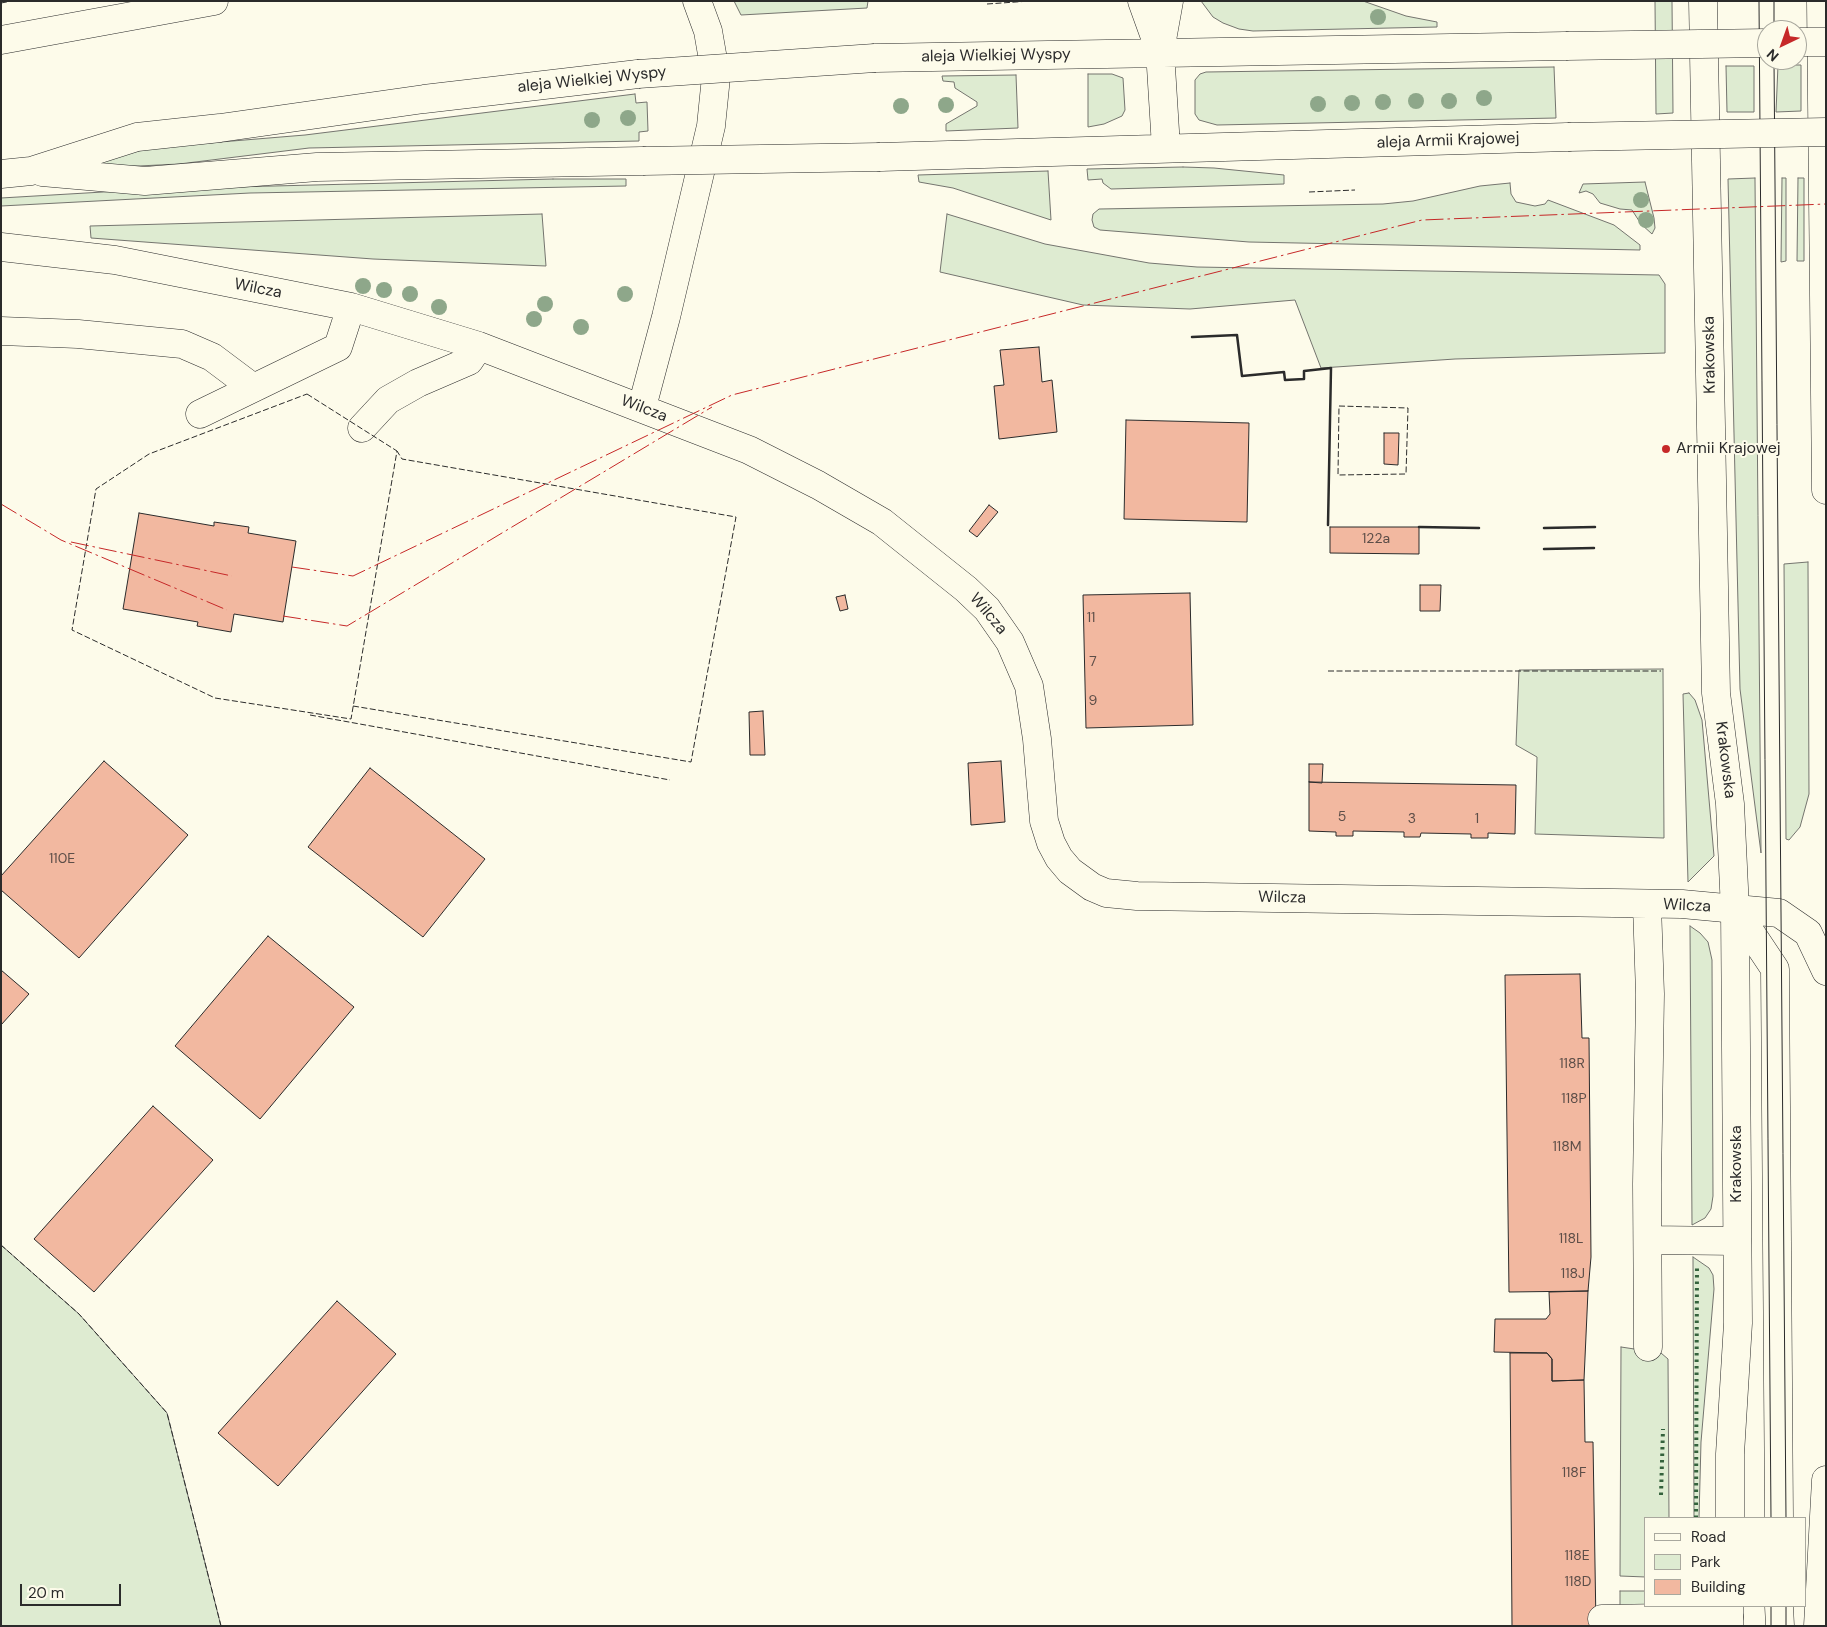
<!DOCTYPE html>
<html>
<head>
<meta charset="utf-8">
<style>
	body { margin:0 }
	#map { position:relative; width:1827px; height:1627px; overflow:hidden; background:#fdfbea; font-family:"DM Sans",sans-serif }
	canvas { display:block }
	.frame { position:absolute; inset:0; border:2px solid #2b2b2b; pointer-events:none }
	.legend { position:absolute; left:1644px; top:1517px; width:162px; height:90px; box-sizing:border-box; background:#fdfbea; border:1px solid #a9a89e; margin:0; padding:6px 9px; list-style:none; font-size:15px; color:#2b2b2b }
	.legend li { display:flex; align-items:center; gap:10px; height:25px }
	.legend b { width:25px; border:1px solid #a9a89e }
	.north { position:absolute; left:1757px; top:20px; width:50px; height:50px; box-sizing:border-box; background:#fdfbea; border:1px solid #a9a89e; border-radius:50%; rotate:222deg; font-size:14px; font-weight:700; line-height:20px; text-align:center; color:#2b2b2b }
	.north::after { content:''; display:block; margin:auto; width:18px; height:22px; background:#c62828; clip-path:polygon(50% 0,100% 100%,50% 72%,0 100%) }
	.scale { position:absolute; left:20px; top:1584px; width:101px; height:22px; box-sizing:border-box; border:2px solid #2b2b2b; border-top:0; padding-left:6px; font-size:15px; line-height:18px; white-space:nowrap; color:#2b2b2b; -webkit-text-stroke:4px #fdfbea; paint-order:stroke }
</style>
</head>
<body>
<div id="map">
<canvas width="1827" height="1627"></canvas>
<div class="frame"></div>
<ul class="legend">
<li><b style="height:6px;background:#fdfbea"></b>Road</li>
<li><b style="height:14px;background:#deebd1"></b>Park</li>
<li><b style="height:14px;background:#f2b8a0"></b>Building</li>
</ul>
<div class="north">N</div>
<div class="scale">20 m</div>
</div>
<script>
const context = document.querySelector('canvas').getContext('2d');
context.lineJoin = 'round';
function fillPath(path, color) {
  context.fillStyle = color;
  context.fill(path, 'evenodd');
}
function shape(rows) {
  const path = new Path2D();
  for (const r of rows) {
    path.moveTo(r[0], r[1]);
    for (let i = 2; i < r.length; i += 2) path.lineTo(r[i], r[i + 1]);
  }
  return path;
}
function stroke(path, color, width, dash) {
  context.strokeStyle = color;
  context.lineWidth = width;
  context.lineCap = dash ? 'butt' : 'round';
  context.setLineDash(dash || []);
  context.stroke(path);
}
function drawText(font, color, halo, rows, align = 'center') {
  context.font = font + ' "DM Sans",sans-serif';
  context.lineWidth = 4;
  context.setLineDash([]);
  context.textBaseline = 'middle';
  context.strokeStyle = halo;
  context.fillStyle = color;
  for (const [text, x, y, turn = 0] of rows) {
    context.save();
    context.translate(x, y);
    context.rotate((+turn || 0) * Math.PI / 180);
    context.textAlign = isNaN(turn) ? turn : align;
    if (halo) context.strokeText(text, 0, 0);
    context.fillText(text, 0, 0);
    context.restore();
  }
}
const green = shape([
	[734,1,868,1,867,8,741,15,734,1],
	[1201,1,1363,1,1406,16,1437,22,1437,27,1253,31,1239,29,1223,23,1213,17,1201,1],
	[1655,1,1672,1,1673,113,1656,114,1655,1],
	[1778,65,1801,65,1801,111,1776,112,1778,65],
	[1726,66,1754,66,1754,112,1727,112,1726,66],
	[1554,67,1556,118,1217,125,1199,120,1195,114,1195,80,1200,74,1206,72,1554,67],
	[1088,74,1112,74,1123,78,1125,110,1122,116,1104,124,1088,127,1088,74],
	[1016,75,1018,128,946,131,946,124,977,106,977,102,955,88,954,82,943,81,942,76,1016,75],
	[635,94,636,103,647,102,648,131,639,132,639,141,309,148,179,164,98,168,94,159,160,147,305,135,635,94],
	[1183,167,1214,168,1284,175,1284,184,1111,189,1103,183,1102,179,1088,180,1087,169,1183,167],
	[1048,171,1051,220,953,188,919,182,918,175,1048,171],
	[1755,178,1761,853,1740,689,1728,179,1755,178],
	[1782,178,1786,178,1786,261,1781,262,1782,178],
	[1798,178,1804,178,1804,261,1797,261,1798,178],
	[553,179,626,179,626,186,250,193,1,206,1,198,154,189,553,179],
	[1645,182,1654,218,1655,228,1652,234,1641,224,1632,210,1620,209,1600,203,1593,194,1586,191,1579,193,1583,184,1645,182],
	[1510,183,1511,194,1516,202,1535,206,1545,204,1548,200,1614,225,1640,245,1640,250,1249,242,1100,230,1094,227,1092,220,1093,214,1099,209,1383,204,1413,201,1480,186,1510,183],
	[542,214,546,266,373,259,91,238,90,226,542,214],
	[947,214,1045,244,1149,263,1197,267,1659,275,1665,284,1665,353,1455,359,1321,368,1295,300,1190,309,1083,305,940,272,947,214],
	[1808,562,1809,794,1800,827,1789,840,1786,839,1784,564,1808,562],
	[1663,669,1664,838,1535,834,1537,757,1516,745,1519,670,1663,669],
	[1689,693,1695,700,1702,720,1714,856,1688,882,1683,694,1689,693],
	[1690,926,1700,933,1708,942,1712,960,1713,1196,1711,1209,1705,1218,1692,1225,1690,926],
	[1,1245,79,1314,167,1413,221,1626,1,1626,1,1245],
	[1693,1257,1709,1268,1713,1275,1714,1289,1701,1442,1699,1518,1694,1518,1693,1257],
	[1621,1347,1661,1353,1668,1359,1669,1518,1646,1518,1646,1577,1620,1576,1621,1347],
	[1620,1591,1646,1591,1646,1605,1620,1607,1620,1591]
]);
const building = shape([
	[1039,347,1042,382,1052,380,1057,432,999,439,994,386,1004,385,1000,350,1039,347],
	[1126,420,1249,423,1247,522,1124,519,1126,420],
	[1384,433,1399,433,1398,465,1384,464,1384,433],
	[989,505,998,512,977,537,969,531,989,505],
	[139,513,214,526,214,522,249,527,248,533,296,541,283,622,234,614,231,632,197,626,198,622,123,609,139,513],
	[1330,527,1419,527,1419,554,1330,553,1330,527],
	[1420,585,1441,585,1440,611,1420,611,1420,585],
	[1190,593,1193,725,1086,728,1083,595,1190,593],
	[845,595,848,609,840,611,836,597,845,595],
	[763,711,765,755,750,755,749,712,763,711],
	[104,761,188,835,79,958,1,890,1,876,104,761],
	[1001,761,1005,822,971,825,968,763,1001,761],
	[1309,764,1323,764,1322,783,1309,782,1309,764],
	[370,768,485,859,423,937,308,847,370,768],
	[1309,782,1516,785,1515,834,1488,833,1488,838,1471,838,1471,834,1421,833,1420,837,1404,837,1404,832,1353,831,1353,836,1336,836,1336,832,1309,831,1309,782],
	[268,936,354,1007,260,1119,175,1046,268,936],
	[1,970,29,994,1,1025,1,970],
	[1580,974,1582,1038,1589,1038,1591,1257,1588,1291,1509,1292,1505,975,1580,974],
	[153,1106,213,1160,94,1292,34,1239,153,1106],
	[1588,1291,1584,1380,1552,1381,1552,1359,1547,1353,1494,1352,1495,1319,1546,1319,1550,1314,1549,1292,1588,1291],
	[337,1301,396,1354,278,1486,218,1433,337,1301],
	[1510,1353,1547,1353,1552,1359,1552,1381,1584,1380,1585,1442,1593,1442,1596,1626,1512,1626,1510,1353]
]);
const minor = shape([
	[1,40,214,1],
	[1,247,115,260,351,307,479,346,749,450,818,485,882,522,966,589,987,609,1010,642,1029,686,1037,739,1044,821,1051,843,1059,858,1070,871,1092,887,1106,893,1137,896,1682,904,1779,913,1808,933,1826,971],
	[1,331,78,334,182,344,212,357,252,387],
	[642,407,666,317,711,126,716,77,708,31,697,1],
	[200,414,338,347,351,307],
	[362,428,388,400,418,383,469,361,479,346],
	[1647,905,1650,994,1647,1184,1648,1347],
	[1735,909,1775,969,1779,1518],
	[1648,1240,1737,1241],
	[1779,1606,1780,1626],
	[1602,1619,1729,1617]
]);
const major = shape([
	[1142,1,1160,51,1166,147],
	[1703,1,1716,693,1730,804,1735,909,1738,1323,1730,1454,1730,1518],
	[1821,1,1826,490],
	[1160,51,1169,1],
	[875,58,1566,46],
	[880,157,1568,137],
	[42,172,145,181,317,167,643,161],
	[1,174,31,171,137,137,220,128,424,99,638,74],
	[1729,1626,1729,1606],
	[1818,1626,1826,1480]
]);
const tram = shape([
	[1759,1,1771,1518],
	[1774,1,1774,30],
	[1774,60,1786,1518],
	[1771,1606,1771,1626],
	[1786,1606,1786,1626]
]);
const majorBridge = shape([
	[1797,42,1826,42],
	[1566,46,1767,43],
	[638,74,875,58],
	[1568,137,1826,132],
	[643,161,880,157]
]);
const hedge = shape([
	[1661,1495,1663,1429],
	[1660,1517,1660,1518],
	[1696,1518,1697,1266]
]);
const fence = shape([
	[1,3,12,1],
	[987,4,1030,1],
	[1309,192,1355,190],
	[307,394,397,451,351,719,215,698,72,630,96,489,149,454,307,394],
	[1339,406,1408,408,1406,474,1338,475,1339,406],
	[1328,671,1661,671],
	[353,706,691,762,736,517,402,459,397,451],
	[310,715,670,780],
	[1,1245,79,1314,167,1413,221,1626]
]);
const wall = shape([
	[1192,337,1237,335,1242,376,1284,372,1285,380,1304,379,1304,371,1331,368,1328,525],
	[1419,527,1479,528],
	[1544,528,1595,527],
	[1544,549,1594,548]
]);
const power = shape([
	[1,504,61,540,227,610],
	[71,542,232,576],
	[292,567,353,576,732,395,1422,220,1826,204],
	[283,616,347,626,712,407]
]);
const trees = [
	[1378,17],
	[1484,98],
	[1416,101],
	[1449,101],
	[1383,102],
	[1352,103],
	[1318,104],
	[946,105],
	[901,106],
	[628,118],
	[592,120],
	[1641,200],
	[1646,220],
	[363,286],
	[384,290],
	[410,294],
	[625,294],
	[545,304],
	[439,307],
	[534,319],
	[581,327]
];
const markers = [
	[1666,449,5,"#c62828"]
];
const numberNames = [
	["122a",1376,539],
	["11",1091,618],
	["7",1093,662],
	["9",1093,701],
	["5",1342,817],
	["3",1412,819],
	["1",1477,819],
	["110E",62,859],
	["118R",1572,1064],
	["118P",1574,1099],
	["118M",1567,1147],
	["118L",1571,1239],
	["118J",1573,1274],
	["118F",1574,1473],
	["118E",1577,1556],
	["118D",1578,1582]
];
const streetNames = [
	["aleja Wielkiej Wyspy",996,56,-1],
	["aleja Wielkiej Wyspy",592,80,-6],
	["aleja Armii Krajowej",1448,141,-2],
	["Wilcza",258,289,11],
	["Krakowska",1710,355,-91],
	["Wilcza",644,409,21],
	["Wilcza",988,614,50],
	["Krakowska",1725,760,83],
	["Wilcza",1282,898,1],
	["Wilcza",1687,906,3],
	["Krakowska",1737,1164,-90]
];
const poiNames = [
	["Armii Krajowej",1676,449]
];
fillPath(green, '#deebd1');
stroke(green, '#74746e', 1);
fillPath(building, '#f2b8a0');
stroke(building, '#2b2b2b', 1);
stroke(minor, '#2b2b2b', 29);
stroke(major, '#2b2b2b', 29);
stroke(minor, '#fdfbea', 28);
stroke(major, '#fdfbea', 28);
stroke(tram, '#2b2b2b', 1);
stroke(majorBridge, '#2b2b2b', 29, []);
stroke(majorBridge, '#fdfbea', 28);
stroke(hedge, '#34623c', 4, [2.5, 4]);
stroke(fence, '#2b2b2b', 1, [6, 2.5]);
stroke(wall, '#2b2b2b', 2.5);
stroke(power, '#c62828', 1, [18, 4, 2.5, 4]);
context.fillStyle = '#8ea78a';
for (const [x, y] of trees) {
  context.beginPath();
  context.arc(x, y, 8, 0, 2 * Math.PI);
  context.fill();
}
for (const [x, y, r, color] of markers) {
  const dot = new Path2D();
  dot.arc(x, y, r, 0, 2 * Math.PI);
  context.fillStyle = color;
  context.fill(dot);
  stroke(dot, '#fdfbea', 2);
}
drawText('14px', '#5d4e48', null, numberNames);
drawText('16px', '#2b2b2b', '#fdfbea', streetNames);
drawText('16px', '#2b2b2b', '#fdfbea', poiNames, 'left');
</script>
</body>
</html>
